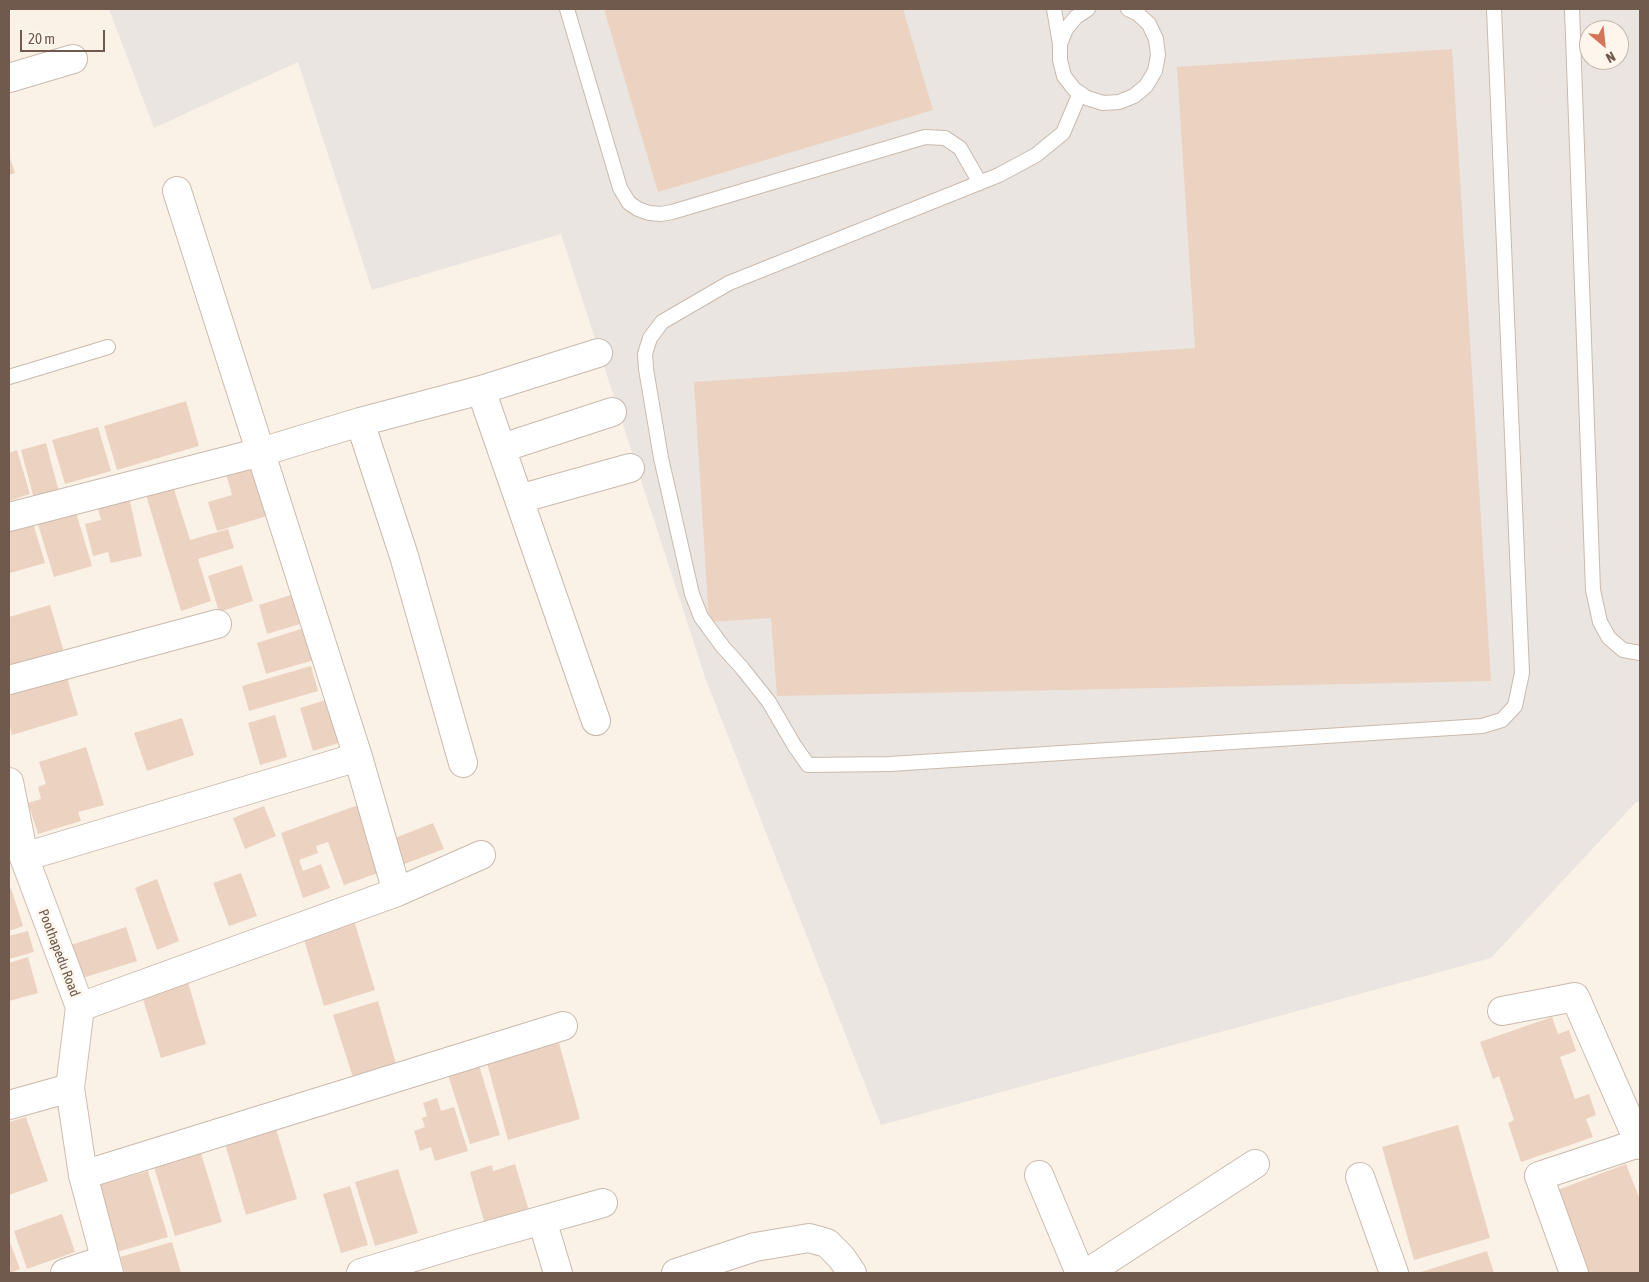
<!DOCTYPE html>
<html>
<head>
<meta charset="utf-8">
<style>
	body { margin:0 }
	#map { position:relative; width:1649px; height:1282px; overflow:hidden; background:#faf2e6; font-family:"Asap Condensed",sans-serif }
	canvas { display:block }
	.frame { position:absolute; inset:0; border:10px solid #705a4e; pointer-events:none }
	.north { position:absolute; left:1579px; top:20px; width:50px; height:50px; box-sizing:border-box; background:#fdf6ec; border:1px solid #c5b8ad; border-radius:50%; rotate:152deg; font-size:14px; font-weight:700; line-height:20px; text-align:center; color:#705a4e }
	.north::after { content:''; display:block; margin:auto; width:18px; height:22px; background:#d77358; clip-path:polygon(50% 0,100% 100%,50% 72%,0 100%) }
	.scale { position:absolute; left:20px; top:30px; width:85px; height:22px; box-sizing:border-box; border:2px solid #705a4e; border-top:0; padding-left:6px; font-size:15px; line-height:18px; white-space:nowrap; color:#705a4e; -webkit-text-stroke:4px #fdf6ec; paint-order:stroke }
</style>
</head>
<body>
<div id="map">
<canvas width="1649" height="1282"></canvas>
<div class="frame"></div>
<div class="north">N</div>
<div class="scale">20 m</div>
</div>
<script>
const context = document.querySelector('canvas').getContext('2d');
context.lineJoin = 'round';
function fillPath(path, color) {
  context.fillStyle = color;
  context.fill(path, 'evenodd');
}
function shape(rows) {
  const path = new Path2D();
  for (const r of rows) {
    path.moveTo(r[0], r[1]);
    for (let i = 2; i < r.length; i += 2) path.lineTo(r[i], r[i + 1]);
  }
  return path;
}
function stroke(path, color, width, dash) {
  context.strokeStyle = color;
  context.lineWidth = width;
  context.lineCap = dash ? 'butt' : 'round';
  context.setLineDash(dash || []);
  context.stroke(path);
}
function drawText(font, color, halo, rows, align = 'center') {
  context.font = font + ' "Asap Condensed",sans-serif';
  context.lineWidth = 5;
  context.setLineDash([]);
  context.textBaseline = 'middle';
  context.strokeStyle = halo;
  context.fillStyle = color;
  for (const [text, x, y, turn = 0] of rows) {
    context.save();
    context.translate(x, y);
    context.rotate((+turn || 0) * Math.PI / 180);
    context.textAlign = isNaN(turn) ? turn : align;
    if (halo) context.strokeText(text, 0, 0);
    context.fillText(text, 0, 0);
    context.restore();
  }
}
const industrial = shape([
	[109,9,1640,9,1640,802,1636,802,1491,958,881,1125,706,680,561,234,372,290,298,62,154,128],
	[1589,30,1619,30,1619,60,1589,60]
]);
const building = shape([
	[604,9,903,9,933,110,658,192],
	[1452,49,1491,681,777,696,771,618,709,622,694,382,1195,348,1177,67],
	[9,155,15,173,9,175],
	[186,401,199,446,117,470,104,426],
	[98,427,111,471,65,484,52,440],
	[46,443,59,492,34,499,21,450],
	[17,450,30,494,9,501,9,453],
	[251,462,267,516,217,531,208,502,232,495,225,470],
	[173,486,190,540,228,529,234,548,198,559,211,601,181,611,146,495],
	[129,497,142,556,111,563,108,552,93,556,85,524,101,520,97,505],
	[75,509,92,566,54,577,37,521],
	[33,523,45,563,10,573,9,569,9,530],
	[242,565,253,601,219,612,208,576],
	[291,595,300,624,267,634,259,605],
	[50,605,64,652,9,668,9,617],
	[304,628,314,660,266,674,257,643],
	[311,666,318,691,249,711,242,686],
	[66,674,78,715,12,735,9,723,9,691],
	[329,699,342,742,313,751,300,708],
	[275,715,287,757,260,765,248,723],
	[182,718,194,755,147,771,134,733],
	[86,747,104,805,78,812,81,821,38,834,28,803,41,799,38,787,46,784,39,762],
	[358,805,381,872,344,885,328,842,316,846,318,853,299,860,303,871,321,864,330,888,303,898,281,833],
	[264,806,276,836,245,849,233,818],
	[433,823,444,849,399,866,390,840],
	[241,873,257,916,229,926,213,883],
	[157,879,179,941,157,950,135,888],
	[11,888,23,926,9,931,9,889],
	[353,917,375,990,324,1006,302,933],
	[126,927,137,961,76,980,65,947],
	[28,931,34,952,9,959,9,936],
	[28,957,38,993,9,1001,9,963],
	[188,982,206,1044,161,1058,142,996],
	[378,1001,398,1071,355,1084,333,1015],
	[1552,1017,1558,1034,1569,1030,1576,1051,1560,1057,1575,1099,1589,1094,1596,1115,1586,1119,1593,1137,1521,1162,1508,1123,1514,1120,1499,1076,1493,1079,1480,1042],
	[559,1043,580,1119,508,1140,487,1063],
	[479,1065,500,1135,470,1144,448,1075],
	[437,1098,441,1111,454,1107,468,1151,435,1161,431,1147,420,1151,414,1131,425,1127,422,1118,427,1116,423,1103],
	[26,1117,48,1181,9,1195,9,1122],
	[275,1125,297,1199,246,1215,224,1140],
	[1458,1125,1490,1238,1414,1260,1382,1147],
	[200,1150,222,1222,175,1236,153,1164],
	[515,1164,529,1211,485,1225,470,1172,492,1165,493,1171],
	[1626,1164,1640,1200,1640,1273,1587,1273,1555,1191],
	[398,1169,418,1233,375,1246,355,1182],
	[148,1171,168,1237,117,1252,97,1186],
	[350,1186,368,1245,341,1253,323,1194],
	[62,1214,75,1252,27,1269,14,1231],
	[9,1240,20,1269,10,1273,9,1273],
	[172,1242,181,1273,125,1273,120,1257],
	[1487,1251,1494,1273,1418,1273]
]);
const lane = shape([
	[567,9,620,188,629,203,638,209,649,213,661,214,672,212,925,137,945,138,960,148,980,183],
	[1054,9,1060,44],
	[1088,9,1076,17,1066,29,1060,44,1060,60,1064,76,1074,89,1087,98,1103,103,1119,102,1134,96,1146,86,1155,71,1158,55,1156,39,1149,24,1137,13,1128,9],
	[1572,9,1593,590,1600,622,1609,638,1623,650,1640,653],
	[1080,93,1063,133,1036,155,999,175,729,283,662,322,650,338,645,354,646,369,661,458,692,594,701,617,723,647,742,668,769,702,794,745,808,765,890,764,1482,726,1502,720,1515,706,1522,673,1494,9],
	[9,377,108,347]
]);
const street = shape([
	[9,78,73,59],
	[177,191,358,757,397,892],
	[481,390,596,721],
	[360,422,404,556,463,763],
	[502,448,612,412],
	[519,499,630,468],
	[9,517,261,452,360,422,481,390,598,353],
	[9,680,217,624],
	[24,857,358,757],
	[80,1007,397,892,481,855],
	[1502,1011,1575,997,1640,1145],
	[9,1105,70,1088],
	[83,1175,563,1026],
	[1039,1175,1080,1273],
	[1360,1177,1394,1273],
	[542,1220,558,1273],
	[65,1273,104,1260],
	[361,1273,457,1244,603,1203],
	[676,1273,755,1247,809,1238,827,1243,841,1257,852,1273],
	[1087,1273,1255,1164],
	[1574,1273,1539,1176,1639,1143]
]);
const secondary = shape([
	[9,782,24,857,80,1007,70,1088,83,1175,109,1273]
]);
const streetNames = [
	["Poothapedu Road",59,953,69]
];
fillPath(industrial, '#eae5e0');
fillPath(building, '#ecd2c1');
stroke(lane, '#cabaad', 16);
stroke(street, '#cabaad', 30);
stroke(secondary, '#cfbcae', 30);
stroke(lane, '#fff', 14);
stroke(street, '#fff', 28);
stroke(secondary, '#fff', 28);
drawText('14px', '#705a4e', '#fdf6ec', streetNames);
</script>
</body>
</html>
